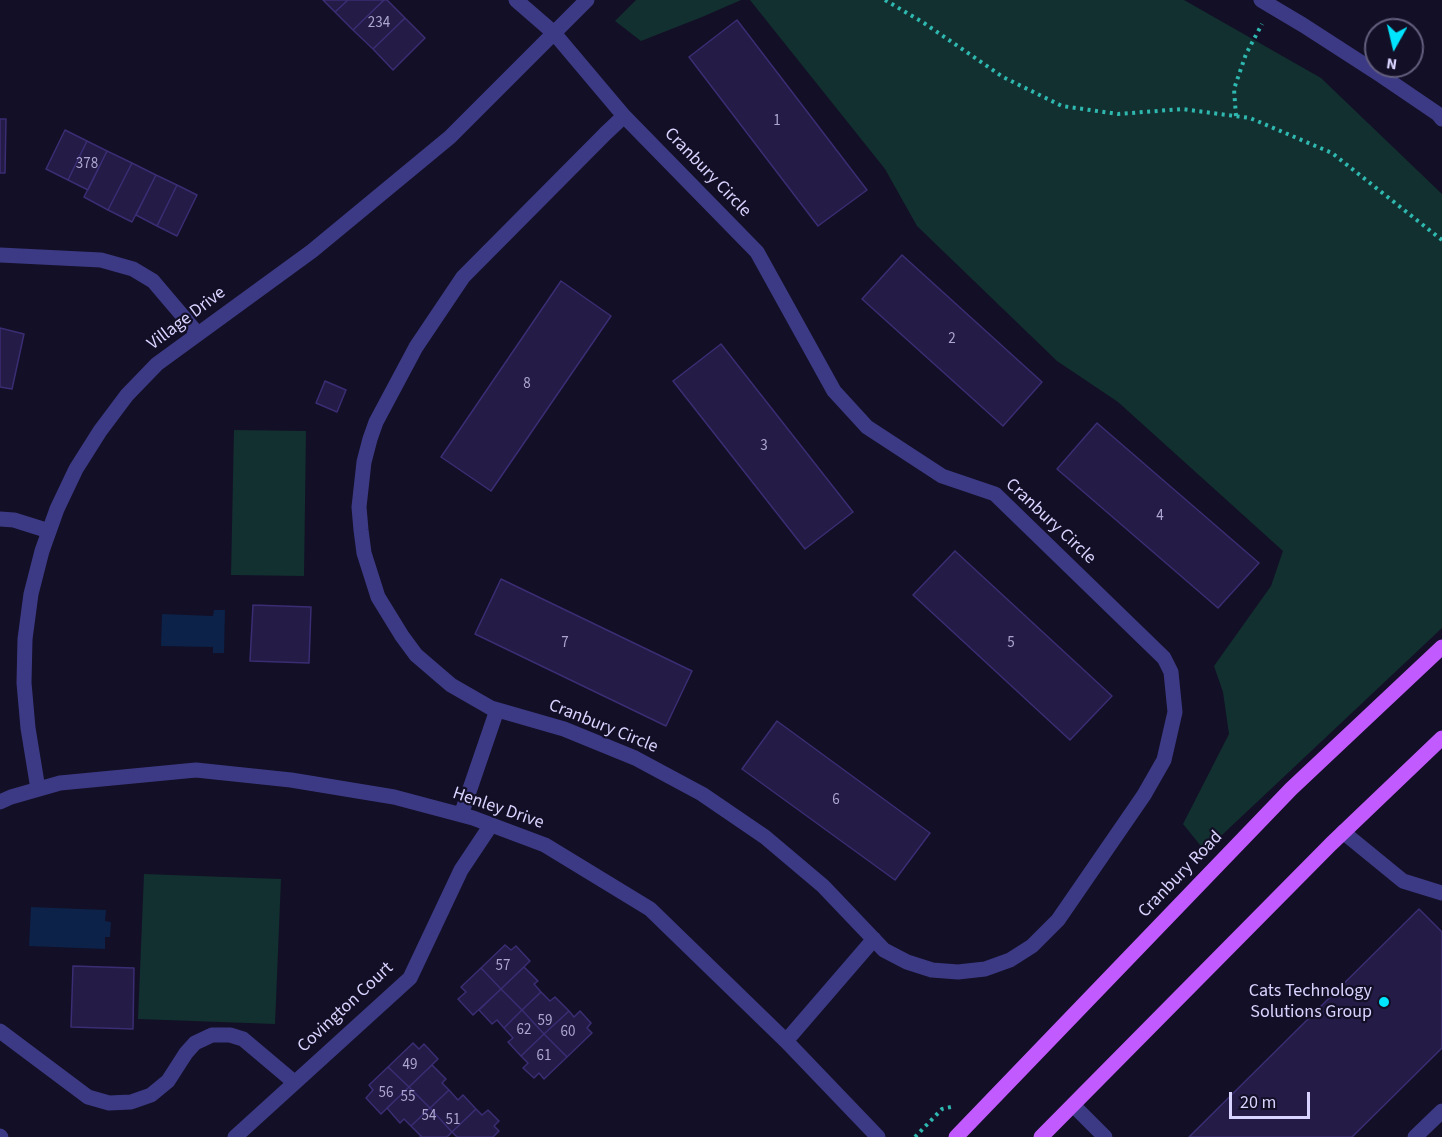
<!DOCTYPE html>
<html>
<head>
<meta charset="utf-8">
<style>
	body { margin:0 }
	#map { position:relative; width:1442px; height:1137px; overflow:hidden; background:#130f26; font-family:"Source Sans 3",sans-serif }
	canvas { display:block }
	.north { position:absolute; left:1364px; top:18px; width:60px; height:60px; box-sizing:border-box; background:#130f26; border:2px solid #625e7d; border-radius:50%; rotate:188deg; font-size:16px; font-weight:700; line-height:24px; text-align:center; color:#d9d4ff }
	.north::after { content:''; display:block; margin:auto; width:21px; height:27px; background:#00e5ff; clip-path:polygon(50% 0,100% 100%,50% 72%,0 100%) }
	.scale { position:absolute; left:1229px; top:1092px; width:81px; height:27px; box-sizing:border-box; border:3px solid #d9d4ff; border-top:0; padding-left:8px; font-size:18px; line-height:21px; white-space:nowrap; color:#d9d4ff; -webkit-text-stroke:4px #130f26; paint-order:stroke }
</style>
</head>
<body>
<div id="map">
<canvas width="1442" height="1137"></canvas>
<div class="north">N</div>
<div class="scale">20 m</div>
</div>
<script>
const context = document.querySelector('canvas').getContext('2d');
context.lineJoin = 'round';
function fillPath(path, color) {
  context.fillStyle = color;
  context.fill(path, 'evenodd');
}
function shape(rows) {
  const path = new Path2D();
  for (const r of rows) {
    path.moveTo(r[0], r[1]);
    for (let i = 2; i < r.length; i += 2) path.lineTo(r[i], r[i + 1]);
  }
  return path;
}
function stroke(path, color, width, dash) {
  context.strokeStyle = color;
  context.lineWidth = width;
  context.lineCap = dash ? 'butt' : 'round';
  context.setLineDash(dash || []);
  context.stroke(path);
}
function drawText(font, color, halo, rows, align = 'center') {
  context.font = font + ' "Source Sans 3",sans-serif';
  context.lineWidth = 4.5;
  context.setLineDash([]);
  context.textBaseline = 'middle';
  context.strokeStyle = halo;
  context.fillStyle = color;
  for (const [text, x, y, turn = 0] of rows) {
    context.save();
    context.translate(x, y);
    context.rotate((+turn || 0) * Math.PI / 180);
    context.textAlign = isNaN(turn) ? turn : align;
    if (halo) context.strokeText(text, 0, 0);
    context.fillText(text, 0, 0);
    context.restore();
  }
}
const green = shape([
	[636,0,741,0,702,17,641,41,615,21],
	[750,0,1184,0,1321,78,1442,194,1442,628,1205,851,1183,824,1229,734,1223,692,1214,666,1271,586,1283,551,1118,402,1057,361,917,226,885,169],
	[234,430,306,431,304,576,231,575],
	[144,874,281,879,275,1024,138,1019]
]);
const water = shape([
	[214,610,225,610,224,653,213,653,213,647,161,646,162,614,213,616],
	[31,907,106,910,105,921,111,922,110,937,105,937,105,949,29,946]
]);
const building = shape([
	[323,0,348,0,335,12,323,0],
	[348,0,384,0,353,30,335,12,348,0],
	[384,0,387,0,405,18,373,49,353,30,384,0],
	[405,18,425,38,393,70,373,49,405,18],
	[737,20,867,190,818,226,689,57,737,20],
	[0,119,6,119,5,173,0,173,0,119],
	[65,130,87,141,68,180,46,169,65,130],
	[87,141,107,151,88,190,68,180,87,141],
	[107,151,132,163,108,210,84,197,107,151],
	[132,163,156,175,132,222,108,210,132,163],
	[156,175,177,185,157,226,136,215,156,175],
	[177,185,197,195,177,236,157,226,177,185],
	[902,255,1042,382,1003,426,862,299,902,255],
	[561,281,611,316,491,491,441,457,561,281],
	[0,328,24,334,12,389,0,387,0,328],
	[721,344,853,512,805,549,673,381,721,344],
	[325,381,346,390,337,412,316,403,325,381],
	[1097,423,1259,563,1218,608,1057,469,1097,423],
	[955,551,1112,696,1070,740,913,595,955,551],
	[501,579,692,671,666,726,475,634,501,579],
	[253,605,311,607,309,663,250,661,253,605],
	[777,721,930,833,895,880,742,769,777,721],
	[1419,909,1442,932,1442,1048,1352,1137,1189,1137,1419,909],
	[505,945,511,950,516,946,530,961,501,989,481,968,505,945],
	[73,966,134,968,133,1029,71,1027,73,966],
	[524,967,538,981,534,984,541,992,522,1010,501,989,524,967],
	[481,968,501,989,473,1015,458,999,466,992,461,987,481,968],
	[501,989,522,1010,504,1028,497,1020,492,1024,479,1010,501,989],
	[541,992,550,1001,555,997,569,1011,544,1034,522,1010,541,992],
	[522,1010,544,1034,521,1056,508,1042,513,1038,504,1028,522,1010],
	[569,1011,574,1017,580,1011,591,1023,587,1028,592,1033,567,1057,544,1034,569,1011],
	[544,1034,567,1057,544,1079,539,1073,534,1078,523,1068,528,1063,521,1056,544,1034],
	[413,1043,419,1049,424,1044,438,1059,409,1087,388,1067,413,1043],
	[432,1065,446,1079,442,1083,449,1090,430,1108,409,1087,432,1065],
	[388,1067,409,1087,381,1114,366,1098,373,1090,369,1085,388,1067],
	[409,1087,430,1108,411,1126,404,1119,400,1123,387,1108,409,1087],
	[449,1090,458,1100,463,1095,476,1109,452,1132,430,1108,449,1090],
	[430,1108,452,1132,447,1137,420,1137,421,1136,411,1126,430,1108],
	[476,1109,482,1115,488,1110,499,1121,494,1126,499,1131,493,1137,457,1137,452,1132,476,1109]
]);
const path = shape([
	[885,0,924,23,1003,77,1062,106,1118,114,1182,109,1250,118,1332,153,1442,240],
	[1236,116,1234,89,1246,54,1262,24],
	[915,1137,942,1109,955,1106]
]);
const minor = shape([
	[516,0,554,33,624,116,757,252,834,391,867,427,942,476,995,494,1164,658,1171,672,1175,712,1164,760,1144,795,1058,920,1032,946,1010,960,985,969,958,972,932,970,907,962,884,950,823,886,765,837,702,794,635,758,564,729,491,708,451,685,416,655,402,636,378,597,364,553,361,530,359,507,364,462,370,439,376,422,416,347,463,277,606,133,624,116],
	[1261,0,1303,25,1382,76,1438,114,1442,119],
	[0,255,101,260,133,269,153,281,198,334],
	[0,519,14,520,49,531],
	[38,789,28,728,24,683,25,639,31,594,42,551,57,509,76,469,100,431,127,395,157,364,312,251,450,137,587,0],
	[0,802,11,797,60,783,196,770,291,780,394,797,473,818,545,845,650,909,786,1041,878,1137],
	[461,815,497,710],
	[1343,832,1403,881,1442,893],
	[0,1031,88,1097,109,1103,131,1102,151,1095,168,1081,186,1053,195,1043,212,1035,230,1035,243,1039,294,1082],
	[786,1041,874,939],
	[1073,1105,1105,1137],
	[0,1136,1,1137],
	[235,1137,410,978,461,870,491,825],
	[1415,1137,1442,1111]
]);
const major = shape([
	[956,1137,1291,789,1442,647],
	[1041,1137,1331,844,1442,738]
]);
const markers = [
	[1384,1002,6,"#00e5ff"]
];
const numberNames = [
	["234",379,24],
	["1",777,122],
	["378",87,165],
	["2",952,340],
	["8",527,385],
	["3",764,447],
	["4",1160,517],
	["7",565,644],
	["5",1011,644],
	["6",836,801],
	["57",503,967],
	["59",545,1022],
	["62",524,1031],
	["60",568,1033],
	["61",544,1057],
	["49",410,1066],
	["56",386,1094],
	["55",408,1098],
	["54",429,1117],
	["51",453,1121]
];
const streetNames = [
	["Cranbury Circle",707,173,46],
	["Village Drive",187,319,-37],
	["Cranbury Circle",1050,522,43],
	["Cranbury Circle",603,727,22],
	["Henley Drive",498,809,19],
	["Cranbury Road",1181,875,-46],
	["Covington Court",346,1008,-43]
];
const poiNames = [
	["Cats Technology",1372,992],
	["Solutions Group",1372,1013]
];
fillPath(green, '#12302f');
fillPath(water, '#0c2248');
fillPath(building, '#241b47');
stroke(building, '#3b2d73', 1.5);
stroke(path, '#2fb8b0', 4, [3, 4.5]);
stroke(minor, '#3d3a85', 15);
stroke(major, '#c25bff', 15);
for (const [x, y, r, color] of markers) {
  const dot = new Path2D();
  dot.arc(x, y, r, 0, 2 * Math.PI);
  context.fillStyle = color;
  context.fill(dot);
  stroke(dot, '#130f26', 2);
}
drawText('15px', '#aca6d1', null, numberNames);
drawText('18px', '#d9d4ff', '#130f26', streetNames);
drawText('18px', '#d9d4ff', '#130f26', poiNames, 'right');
</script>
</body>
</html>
